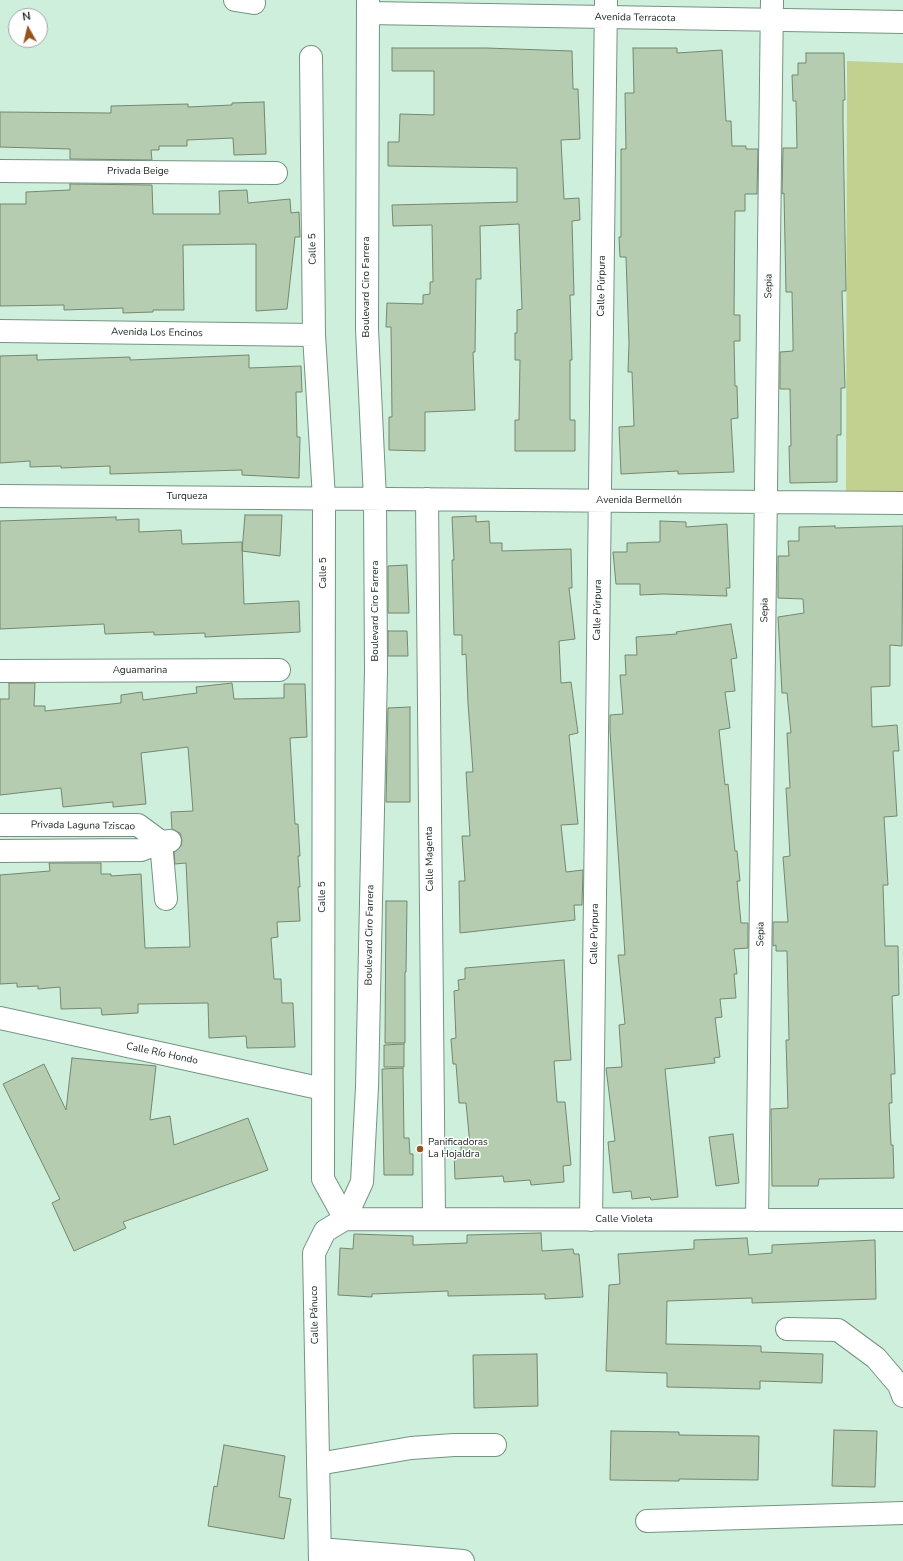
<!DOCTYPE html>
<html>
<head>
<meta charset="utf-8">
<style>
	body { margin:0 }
	#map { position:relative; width:903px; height:1561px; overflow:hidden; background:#cdefdb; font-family:"Nunito Sans",sans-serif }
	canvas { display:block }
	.north { position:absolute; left:8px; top:8px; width:40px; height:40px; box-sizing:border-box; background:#fff; border:1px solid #a2a7a5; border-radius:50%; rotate:352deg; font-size:11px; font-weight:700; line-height:16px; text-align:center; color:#17241d }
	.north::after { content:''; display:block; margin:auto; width:14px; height:18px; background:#95541e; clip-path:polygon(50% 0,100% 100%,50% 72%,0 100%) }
</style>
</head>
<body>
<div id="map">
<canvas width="903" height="1561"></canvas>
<div class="north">N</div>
</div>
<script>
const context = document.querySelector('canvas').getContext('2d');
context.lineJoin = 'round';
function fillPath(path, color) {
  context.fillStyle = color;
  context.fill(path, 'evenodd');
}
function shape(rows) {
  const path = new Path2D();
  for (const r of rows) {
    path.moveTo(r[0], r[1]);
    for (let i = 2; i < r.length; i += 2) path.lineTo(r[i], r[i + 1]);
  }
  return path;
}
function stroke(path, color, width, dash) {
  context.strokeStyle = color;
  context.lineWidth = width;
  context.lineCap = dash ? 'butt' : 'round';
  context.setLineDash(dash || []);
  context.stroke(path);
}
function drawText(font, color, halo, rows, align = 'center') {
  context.font = font + ' "Nunito Sans",sans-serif';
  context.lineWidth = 3;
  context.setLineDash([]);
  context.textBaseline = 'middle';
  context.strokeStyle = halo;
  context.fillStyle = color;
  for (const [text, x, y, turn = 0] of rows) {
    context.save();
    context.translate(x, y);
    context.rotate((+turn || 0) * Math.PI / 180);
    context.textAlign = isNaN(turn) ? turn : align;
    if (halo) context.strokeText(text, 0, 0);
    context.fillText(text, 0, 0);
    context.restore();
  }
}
const green = shape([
	[847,61,903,63,903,494,846,493]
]);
const building = shape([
	[392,48,486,48,572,51,573,89,578,89,580,139,561,140,564,199,579,198,580,220,572,221,574,295,570,295,572,360,570,360,570,420,575,420,575,451,515,451,515,420,519,420,520,360,515,360,515,333,517,333,517,310,522,309,519,224,480,226,481,279,476,279,475,352,473,352,475,410,425,412,425,451,389,450,389,417,392,417,391,327,386,327,387,303,423,304,423,295,430,294,430,282,433,282,432,225,393,226,392,205,517,202,517,168,388,166,388,142,399,142,400,114,434,115,434,71,392,71,392,48],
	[633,48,677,48,677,53,722,50,726,121,731,121,732,146,746,146,746,149,758,149,757,194,745,194,745,211,735,211,734,315,740,315,740,341,734,341,735,386,737,386,738,418,731,419,734,472,678,474,678,471,621,474,619,427,634,426,632,372,628,372,629,343,626,257,620,257,619,237,621,237,621,149,626,149,625,93,634,93,633,48],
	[806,53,844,53,845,100,843,100,843,123,846,291,842,291,845,388,841,388,841,435,837,435,837,482,790,483,789,446,791,446,790,389,780,389,780,352,793,351,793,341,792,292,786,292,784,193,782,194,783,148,797,148,796,101,793,101,792,75,798,75,798,63,806,63,806,53],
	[264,102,266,154,234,155,233,138,187,140,187,146,159,146,159,150,151,150,152,160,70,159,70,149,0,147,0,112,111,113,111,106,188,104,188,107,232,105,232,103,264,102],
	[70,184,152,185,153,214,220,214,219,191,247,190,248,203,290,199,291,213,299,212,300,237,295,237,287,309,256,311,256,244,183,245,184,310,153,310,153,312,123,313,123,308,64,310,64,305,0,306,0,204,26,204,26,192,70,190,70,184],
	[37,355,37,360,130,357,130,360,249,355,249,368,301,366,302,392,296,392,297,437,300,437,299,478,242,475,242,470,110,474,110,466,61,468,61,466,30,467,30,461,0,463,0,356,37,355],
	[245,515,282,515,280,556,242,551,245,515],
	[476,516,476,522,489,521,490,543,502,543,502,551,571,549,572,588,569,588,575,639,559,641,561,683,571,682,578,733,569,735,578,824,561,825,566,872,583,870,582,905,574,905,575,920,460,933,459,881,465,881,462,836,470,836,466,772,473,772,468,703,466,654,462,655,462,635,454,635,452,560,454,560,452,517,476,516],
	[116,517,116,520,139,519,139,532,181,530,182,544,242,542,244,604,299,601,300,632,205,637,205,633,154,635,154,632,105,634,104,624,0,629,0,521,116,517],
	[660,521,686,522,686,527,727,524,730,588,726,588,727,596,663,594,640,595,640,584,616,584,613,552,627,552,627,543,660,542,660,521],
	[835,526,835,528,903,526,902,646,890,645,890,686,871,687,872,727,897,725,899,751,893,751,897,816,884,817,888,885,883,885,885,946,898,946,899,995,892,996,895,1074,891,1074,892,1103,889,1103,891,1145,893,1145,894,1178,819,1179,818,1186,772,1186,771,1109,788,1108,786,1040,789,1040,787,951,776,951,776,945,773,946,773,922,788,922,783,857,790,856,786,788,790,788,787,733,791,733,787,693,782,693,778,617,804,613,803,599,778,598,778,556,789,556,788,541,799,541,799,527,835,526],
	[407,565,409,613,388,613,388,566,407,565],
	[731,624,737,658,731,659,735,691,725,692,730,728,719,730,725,785,728,784,735,851,737,851,740,881,737,881,741,923,748,923,748,948,734,949,737,974,734,974,736,998,720,999,722,1017,715,1018,720,1057,714,1058,715,1063,665,1069,678,1197,651,1200,650,1197,632,1199,631,1191,613,1193,608,1142,615,1141,606,1068,622,1067,619,1025,625,1024,618,955,625,955,610,731,610,715,623,714,620,675,626,675,625,655,637,655,636,637,677,634,676,632,731,624],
	[388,631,407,631,408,656,388,656,388,631],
	[9,683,35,683,34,706,45,706,45,711,121,703,121,695,142,692,143,700,197,693,196,687,232,683,234,699,284,698,284,684,305,684,307,737,290,738,295,824,298,824,300,856,298,856,300,887,298,887,300,921,277,922,278,937,271,938,274,979,281,979,282,1003,293,1003,295,1047,247,1048,246,1036,209,1038,208,1003,138,1004,138,1013,102,1015,101,1008,61,1009,60,987,38,989,38,986,17,987,17,983,0,984,0,875,50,871,49,863,101,863,101,874,111,874,111,876,141,874,145,948,190,947,186,863,175,864,174,852,181,846,182,840,180,833,172,829,171,812,193,811,188,747,141,753,146,804,113,807,113,802,63,807,61,788,0,795,0,699,9,699,9,683],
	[410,707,410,802,386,802,388,708,410,707],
	[386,901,407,901,406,972,405,972,405,1043,385,1043,386,901],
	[564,960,571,1060,554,1061,557,1102,565,1102,571,1165,563,1166,564,1182,531,1185,530,1180,504,1182,503,1176,455,1179,454,1152,461,1152,461,1146,470,1145,466,1103,459,1103,456,1064,453,1064,451,1039,456,1038,454,991,459,990,458,980,465,979,465,968,564,960],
	[404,1044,404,1067,384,1067,384,1045,404,1044],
	[72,1058,156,1066,150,1120,170,1116,174,1145,248,1118,268,1170,123,1222,126,1228,74,1251,52,1203,60,1199,3,1084,44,1064,66,1110,72,1058],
	[403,1068,404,1138,409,1138,410,1154,413,1154,413,1175,384,1175,382,1069,403,1068],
	[733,1134,739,1183,716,1186,709,1137,733,1134],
	[541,1233,542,1251,573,1249,574,1254,579,1254,583,1297,545,1299,545,1294,448,1296,448,1291,372,1294,372,1297,338,1295,340,1248,353,1249,354,1234,413,1236,413,1245,467,1243,467,1235,541,1233],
	[747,1238,749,1255,772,1253,772,1245,875,1240,876,1299,752,1303,752,1298,667,1301,666,1344,761,1346,761,1352,823,1354,822,1383,760,1381,760,1389,667,1387,667,1373,606,1371,609,1285,620,1284,618,1254,694,1249,694,1240,747,1238],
	[537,1354,538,1406,474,1408,473,1355,537,1354],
	[834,1430,877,1431,875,1487,832,1486,834,1430],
	[611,1431,679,1432,679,1435,759,1436,758,1480,679,1479,679,1481,610,1480,611,1431],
	[224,1445,285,1456,279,1497,291,1499,284,1539,208,1526,214,1486,217,1487,224,1445]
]);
const minor = shape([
	[235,0,254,3],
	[368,13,903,22],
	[311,57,314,335,324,498,323,1179,345,1219],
	[0,171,276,173],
	[0,331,314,335],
	[0,496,903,503],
	[427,499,434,1219],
	[0,671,279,670],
	[0,825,138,825,161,842,166,899],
	[0,851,141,850,161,842,170,841],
	[0,1018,323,1089],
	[345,1219,362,1182,367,1087,376,671,375,499,367,329,368,0],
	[345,1219,903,1220],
	[591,1220,606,0],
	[757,1220,772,0],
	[787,1329,838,1330,876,1358,899,1385,903,1396],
	[318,1464,411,1448,454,1445,495,1445],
	[647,1521,903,1513],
	[320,1549,463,1561],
	[320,1561,314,1253,325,1231,345,1219]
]);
const markers = [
	[420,1149,4,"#95541e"]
];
const streetNames = [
	["Avenida Terracota",635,18,1],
	["Privada Beige",138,172],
	["Calle 5",313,249,-91],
	["Calle Púrpura",602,286,-89],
	["Sepia",769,286,-89],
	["Boulevard Ciro Farrera",367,287,-90],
	["Avenida Los Encinos",157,333,1],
	["Turqueza",187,497],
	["Avenida Bermellón",639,501],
	["Calle 5",324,573,-90],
	["Calle Púrpura",598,610,-89],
	["Sepia",765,610,-89],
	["Boulevard Ciro Farrera",376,611,-90],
	["Aguamarina",140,671],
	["Privada Laguna Tziscao",83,826,1],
	["Calle Magenta",430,859,-91],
	["Calle 5",323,897,-90],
	["Calle Púrpura",595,934,-89],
	["Sepia",761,934,-89],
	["Boulevard Ciro Farrera",370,935,-89],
	["Calle Río Hondo",162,1054,12],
	["Calle Violeta",624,1220],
	["Calle Pánuco",315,1315,-91]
];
const poiNames = [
	["Panificadoras",428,1143],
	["La Hojaldra",428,1155]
];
fillPath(green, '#c2d18f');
fillPath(building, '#b6ccb0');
stroke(building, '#73886e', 1);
stroke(minor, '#749482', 24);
stroke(minor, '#fff', 22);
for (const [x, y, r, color] of markers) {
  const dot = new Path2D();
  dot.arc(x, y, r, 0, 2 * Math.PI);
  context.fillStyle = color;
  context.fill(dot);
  stroke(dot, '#fff', 1.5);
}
drawText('10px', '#17241d', '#fff', streetNames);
drawText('10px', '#17241d', '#fff', poiNames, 'left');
</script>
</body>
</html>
